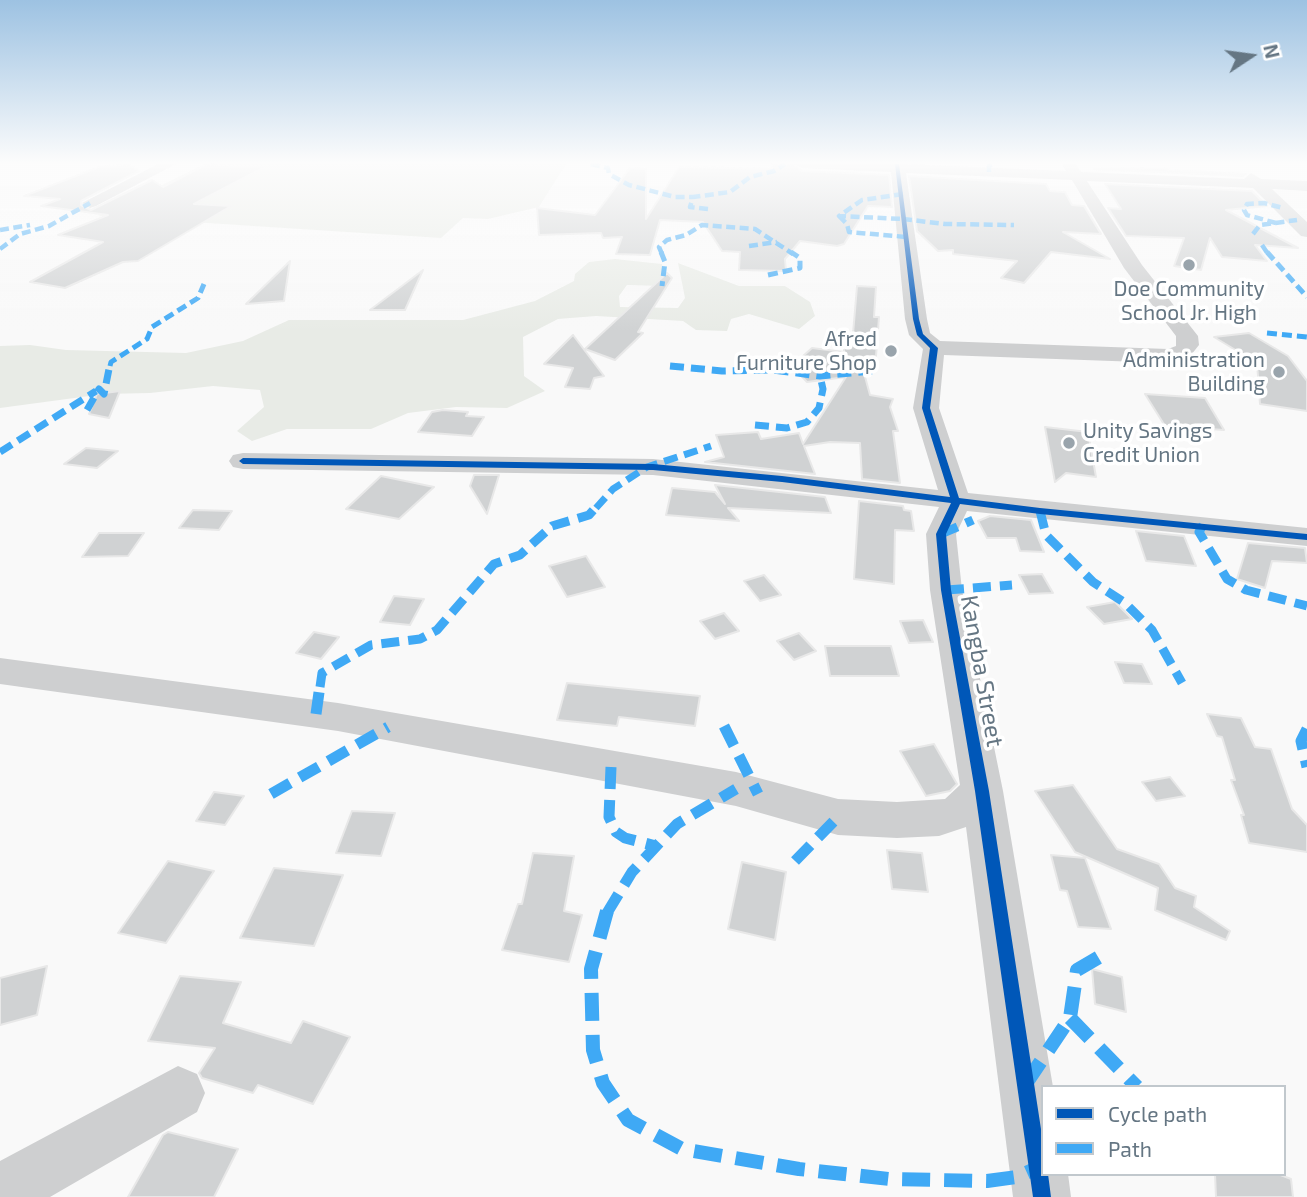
<!DOCTYPE html>
<html>
<head>
<meta charset="utf-8">
<style>
	body { margin:0 }
	#map { position:relative; width:1307px; height:1197px; overflow:hidden; background:#f9f9f9; font-family:"Exo 2",sans-serif }
	canvas { display:block }
	.legend { position:absolute; left:1041px; top:1085px; width:245px; height:91px; box-sizing:border-box; background:#fff; border:2px solid #c1c8cd; margin:0; padding:9px 12px; list-style:none; font-size:21px; color:#657683 }
	.legend li { display:flex; align-items:center; gap:14px; height:35px }
	.legend b { width:35px; border:2px solid #c1c8cd }
	.north { position:absolute; left:1216px; top:21px; width:70px; height:70px; -webkit-text-stroke:5px #fff; paint-order:stroke; rotate:77deg; font-size:19px; font-weight:700; line-height:28px; text-align:center; color:#657683 }
	.north::after { content:''; display:block; margin:auto; width:24px; height:32px; background:#657683; clip-path:polygon(50% 0,100% 100%,50% 72%,0 100%) }
</style>
</head>
<body>
<div id="map">
<canvas width="1307" height="1197"></canvas>
<ul class="legend">
<li><b style="height:9px;background:#0057b8"></b>Cycle path</li>
<li><b style="height:9px;background:#3fa9f5"></b>Path</li>
</ul>
<div class="north">N</div>
</div>
<script>
const context = document.querySelector('canvas').getContext('2d');
context.lineJoin = 'round';
function fillPath(path, color) {
  context.fillStyle = color;
  context.fill(path, 'evenodd');
}
function shape(rows) {
  const path = new Path2D();
  for (const r of rows) {
    path.moveTo(r[0], r[1]);
    for (let i = 2; i < r.length; i += 2) path.lineTo(r[i], r[i + 1]);
  }
  return path;
}
function stroke(path, color, width, dash) {
  context.strokeStyle = color;
  context.lineWidth = width;
  context.lineCap = dash ? 'butt' : 'round';
  context.setLineDash(dash || []);
  context.stroke(path);
}
function drawText(font, color, halo, rows, align = 'center') {
  context.font = font + ' "Exo 2",sans-serif';
  context.lineWidth = 7;
  context.setLineDash([]);
  context.textBaseline = 'middle';
  context.strokeStyle = halo;
  context.fillStyle = color;
  for (const [text, x, y, turn = 0] of rows) {
    context.save();
    context.translate(x, y);
    context.rotate((+turn || 0) * Math.PI / 180);
    context.textAlign = isNaN(turn) ? turn : align;
    if (halo) context.strokeText(text, 0, 0);
    context.fillText(text, 0, 0);
    context.restore();
  }
}
const green = shape([
	[205,164,566,164,539,207,488,219,463,218,441,238,98,216],
	[615,259,662,264,665,280,660,286,627,285,619,296,620,307,678,308,685,298,678,263,739,286,785,286,810,302,815,316,799,329,749,314,731,319,727,331,696,330,683,321,596,316,558,319,523,337,524,376,545,391,507,408,456,407,408,413,371,429,287,429,252,441,237,431,264,407,260,390,213,386,150,393,104,394,0,408,0,346,30,345,66,350,186,353,243,341,289,320,463,320,535,301,574,281,575,274,589,262]
]);
const building = shape([
	[128,164,139,171,81,201,81,205,91,210,152,180,163,187,207,164,265,167,194,204,231,206,138,261,123,262,65,288,30,282,103,242,58,235,108,215,41,206,60,199,24,196,99,167,128,164],
	[772,164,793,164,802,171,889,175,892,207,868,206,844,244,837,246,800,241,785,259,786,271,739,270,740,252,722,251,703,222,660,220,650,255,616,254,622,237,603,238,601,233,539,235,537,208,595,215,630,168,646,169,646,219,679,167,772,169,772,164],
	[1165,168,1169,170,1246,174,1243,176,1094,169,1165,168],
	[909,176,1046,184,1050,191,1065,192,1072,205,1084,206,1101,234,1063,232,1110,259,1051,252,1024,283,1001,278,1017,261,953,254,953,250,938,251,917,231,909,176],
	[1105,184,1252,191,1267,206,1226,210,1298,248,1255,245,1267,261,1222,257,1210,238,1201,270,1174,266,1184,238,1126,236,1108,208,1121,209,1105,184],
	[290,261,284,301,246,304,290,261],
	[423,270,405,310,370,310,423,270],
	[667,273,672,278,638,332,643,333,615,360,585,349,667,273],
	[857,286,876,287,874,317,879,317,876,356,867,356,869,368,864,373,870,395,893,399,890,407,898,431,893,431,900,483,862,479,860,443,830,442,804,446,815,474,705,462,724,457,716,435,758,432,761,439,799,433,803,444,846,377,807,382,792,366,812,348,844,352,844,345,852,346,857,286],
	[1249,333,1288,356,1307,381,1307,411,1260,404,1257,363,1214,337,1249,333],
	[573,335,604,376,594,378,590,389,565,387,573,368,544,364,573,335],
	[120,391,109,418,89,414,97,394,120,391],
	[1145,394,1205,398,1224,430,1165,426,1145,394],
	[443,410,468,412,466,416,484,417,472,436,418,432,432,412,443,410],
	[1045,427,1088,432,1096,477,1066,473,1055,482,1045,427],
	[86,448,118,451,97,468,64,464,86,448],
	[474,475,499,475,487,514,470,486,474,475],
	[381,476,434,487,399,519,346,509,381,476],
	[715,485,825,497,831,513,728,508,739,521,666,515,672,488,715,492,725,504,715,485],
	[859,501,903,506,904,510,911,511,914,531,895,530,894,584,854,579,859,501],
	[193,510,232,511,219,530,179,528,193,510],
	[990,516,1031,520,1044,552,1020,551,1016,538,987,538,978,521,990,516],
	[1136,531,1184,536,1196,566,1146,561,1136,531],
	[99,533,144,533,128,556,82,557,99,533],
	[1248,543,1305,548,1307,563,1272,561,1265,588,1237,579,1248,543],
	[586,556,605,587,567,597,549,566,586,556],
	[1042,574,1053,593,1029,594,1019,575,1042,574],
	[764,575,781,595,760,601,744,581,764,575],
	[394,596,424,599,410,625,380,622,394,596],
	[1115,602,1132,619,1104,624,1087,607,1115,602],
	[724,613,739,631,715,639,700,621,724,613],
	[923,620,933,642,909,643,900,621,923,620],
	[314,632,339,637,321,659,296,653,314,632],
	[799,633,816,651,794,660,777,641,799,633],
	[825,646,891,646,899,676,830,676,825,646],
	[1115,662,1142,664,1152,684,1124,683,1115,662],
	[567,683,700,696,695,726,619,717,617,726,557,720,567,683],
	[1207,714,1241,718,1255,747,1271,749,1292,809,1307,825,1307,852,1249,843,1241,815,1244,815,1231,780,1235,780,1222,737,1217,736,1207,714],
	[934,744,957,784,950,791,926,796,900,751,934,744],
	[1170,777,1185,796,1156,801,1142,782,1170,777],
	[1073,785,1117,849,1159,864,1175,888,1196,896,1194,907,1230,931,1226,940,1155,910,1158,888,1075,852,1035,791,1073,785],
	[214,792,244,796,225,825,196,821,214,792],
	[352,811,395,813,381,856,336,853,352,811],
	[887,850,922,853,928,892,892,889,887,850],
	[533,853,574,856,564,911,582,915,569,962,502,950,518,904,522,904,533,853],
	[1051,855,1085,858,1111,929,1078,927,1067,891,1060,890,1051,855],
	[168,861,214,871,166,943,118,933,168,861],
	[742,862,786,872,775,940,728,929,742,862],
	[274,868,343,875,314,946,240,938,274,868],
	[47,966,37,1015,0,1025,0,978,47,966],
	[1092,969,1122,977,1126,1012,1095,1004,1092,969],
	[180,976,241,982,223,1023,291,1043,303,1021,350,1037,313,1104,258,1085,253,1093,202,1078,199,1073,215,1048,148,1041,180,976],
	[168,1132,238,1149,214,1197,128,1197,163,1135,168,1132],
	[1215,1174,1278,1174,1291,1179,1293,1197,1216,1197,1215,1174]
]);
const minor = shape([
	[158,164,176,164,96,206,90,208,82,203,158,164],
	[795,164,904,164,1066,171,1062,164,1076,164,1081,172,1244,179,1251,173,1261,179,1307,181,1307,191,1272,189,1307,222,1307,237,1301,236,1253,188,1087,181,1142,265,1198,336,1199,345,1187,360,1168,363,944,355,939,408,968,493,1307,528,1307,546,967,511,956,534,962,590,1003,791,1053,1087,1043,1087,1043,1174,1068,1174,1071,1197,1013,1197,966,827,939,836,897,838,838,835,736,806,338,731,0,684,0,658,338,703,736,772,838,799,897,802,945,799,960,785,930,590,926,534,939,507,653,475,243,469,233,467,229,461,233,455,243,453,653,459,938,490,913,408,923,349,909,335,905,319,891,172,802,168,795,164],
	[906,173,1072,180,1124,268,1176,336,1176,346,1168,349,940,341,930,333,927,319,906,173],
	[178,1066,197,1074,205,1093,197,1112,50,1197,0,1197,0,1161,178,1066]
]);
const quietFar5 = shape([
	[591,164,608,168,609,174,629,185,675,197,693,197],
	[989,172,989,166,993,164],
	[903,194,862,200,839,216,903,219],
	[708,209,690,207,693,197,730,192,750,177,774,171,785,164],
	[839,216,847,224,849,232,907,237],
	[903,219,945,224,1014,225],
	[1276,223,1247,215,1244,210,1247,204,1264,203,1283,208],
	[0,230,30,225],
	[1253,234,1260,225,1297,220],
	[1262,245,1268,254],
	[749,246,777,242],
	[0,249,20,234,49,226,90,203],
	[662,254,659,247,667,240,686,235,702,225,755,229,793,254]
]);
const quietFar4 = shape([
	[661,252,665,262,662,286],
	[1267,252,1307,297],
	[768,275,800,268,800,258,791,252],
	[1267,333,1307,337],
	[110,366,111,362,147,339,152,327,198,298,204,284]
]);
const quietFar3 = shape([
	[670,366,722,371,773,370,820,376,872,371],
	[87,410,99,389,104,394,110,364],
	[755,425,787,428,807,422,819,408,823,389,820,376],
	[0,452,96,391],
	[596,508,613,489,647,467,711,446]
]);
const quietFar2 = shape([
	[1040,511,1046,535,1093,582,1125,603,1152,630,1182,683],
	[1203,525,1199,532,1227,579,1246,590,1307,606],
	[941,534,973,520],
	[946,590,1012,585],
	[320,687,322,673,371,645,420,639,437,630,494,564,520,555,552,526,589,515,597,506]
]);
const quietFar1 = shape([
	[316,714,320,685],
	[724,726,758,794],
	[1307,729,1301,741,1307,767],
	[611,767,609,817,616,832,625,838,656,846],
	[271,794,388,727],
	[795,861,838,817],
	[607,913,632,872,677,824,736,789]
]);
const quiet = shape([
	[607,911,591,969,593,1050,603,1083,628,1120,682,1149,799,1169,889,1179,987,1181,1017,1177,1037,1168],
	[1070,1018,1137,1087],
	[1025,1085,1070,1018,1077,970,1106,953]
]);
const cycleway = shape([
	[895,164,899,164,919,319,923,334,938,348,930,408,959,498,1040,508,1307,534,1307,540,1040,514,960,504,946,534,951,590,989,791,1043,1142,1043,1174,1048,1174,1051,1197,1033,1197,975,791,941,590,936,534,951,503,782,482,653,470,243,464,239,461,243,458,653,464,782,476,950,497,922,408,930,348,917,335,913,319,895,164]
]);
const markers = [
	[1189,265,7,"#99a4ac"],
	[891,351,7,"#99a4ac"],
	[1279,372,7,"#99a4ac"],
	[1069,443,7,"#99a4ac"]
];
const farPoinames = [
	["Doe Community",1189,289,"center"],
	["School Jr. High",1189,313,"center"],
	["Afred",877,339],
	["Furniture Shop",877,363],
	["Administration",1265,360],
	["Building",1265,384],
	["Unity Savings",1083,431,"left"],
	["Credit Union",1083,455,"left"]
];
const streetNames = [
	["Kangba Street",982,671,80]
];
fillPath(green, '#e8ebe6');
fillPath(building, '#d0d2d3');
stroke(building, '#e8e8e8', 2);
fillPath(minor, '#cecfd0');
stroke(quietFar5, '#3fa9f5', 4.5, [9, 4.5]);
stroke(quietFar4, '#3fa9f5', 5, [10, 5]);
stroke(quietFar3, '#3fa9f5', 7, [14, 7]);
stroke(quietFar2, '#3fa9f5', 9, [18, 9]);
stroke(quietFar1, '#3fa9f5', 11, [22, 11]);
stroke(quiet, '#3fa9f5', 14, [28, 14]);
fillPath(cycleway, '#0057b8');
const sky = context.createLinearGradient(0, 0, 0, 332);
sky.addColorStop(0, '#9dc2e2');
sky.addColorStop(0.49, '#fcfcfc');
sky.addColorStop(1, '#fcfcfc00');
context.fillStyle = sky;
context.fillRect(0, 0, 1307, 332);
for (const [x, y, r, color] of markers) {
  const dot = new Path2D();
  dot.arc(x, y, r, 0, 2 * Math.PI);
  context.fillStyle = color;
  context.fill(dot);
  stroke(dot, '#fff', 2.5);
}
drawText('21px', '#657683', '#fff', farPoinames, 'right');
drawText('24px', '#657683', '#fff', streetNames);
</script>
</body>
</html>
